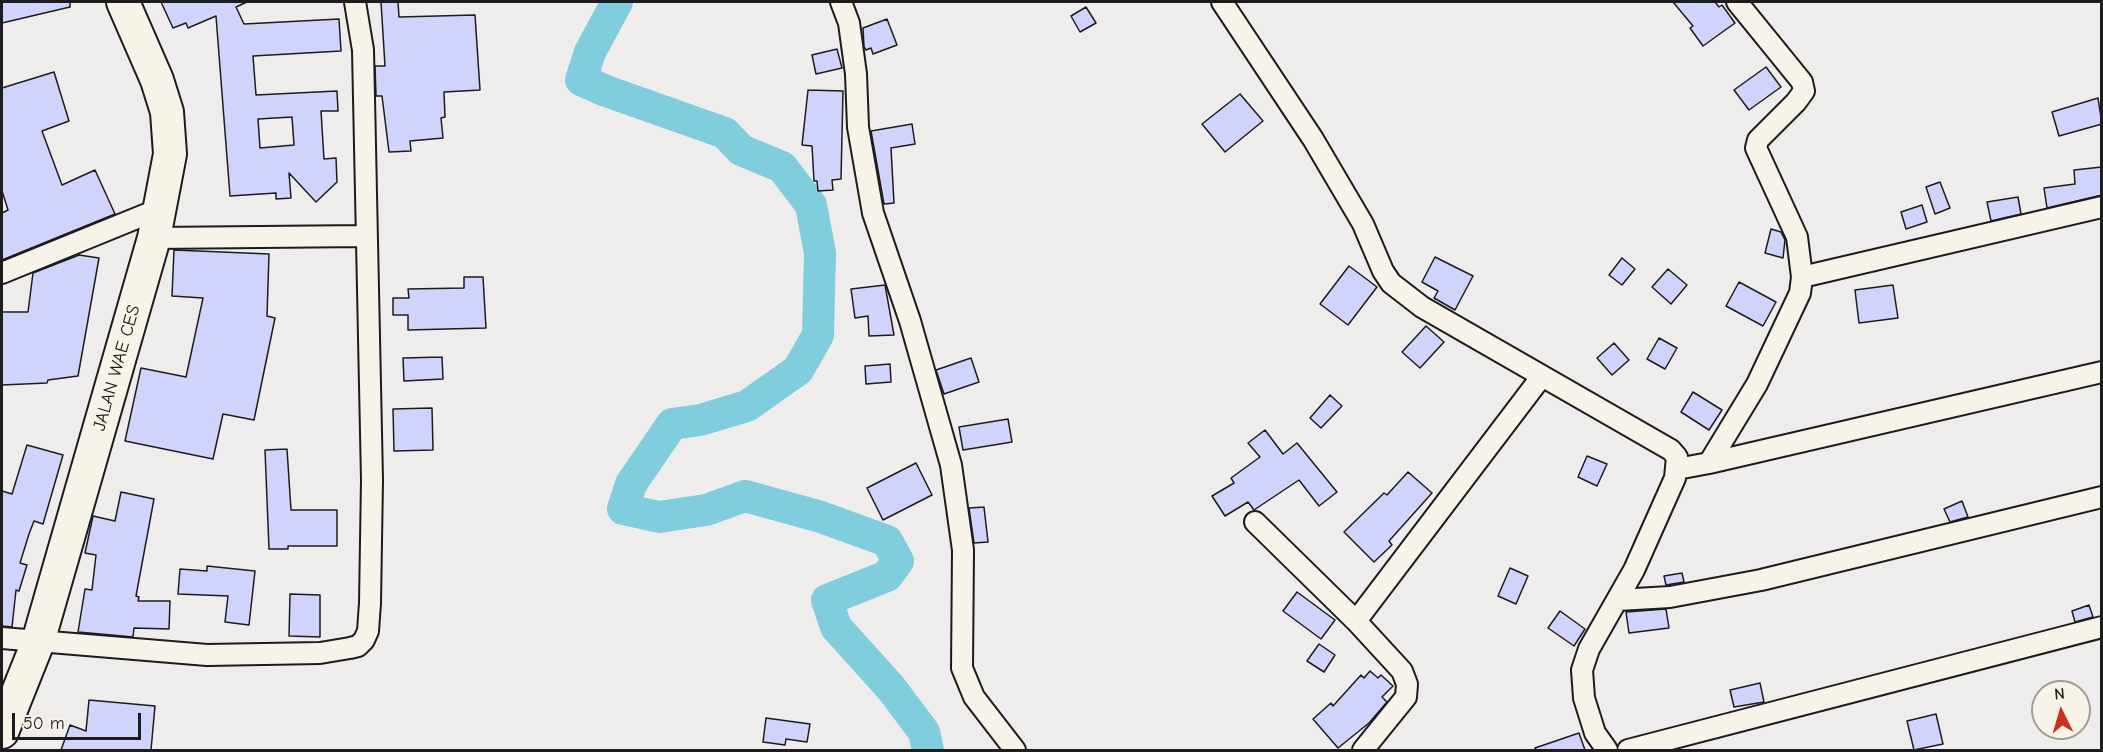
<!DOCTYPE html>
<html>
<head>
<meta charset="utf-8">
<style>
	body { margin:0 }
	#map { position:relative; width:2103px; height:752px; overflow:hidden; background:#efedec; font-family:"Comic Neue",sans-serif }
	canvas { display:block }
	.frame { position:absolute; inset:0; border:3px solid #1c1c1c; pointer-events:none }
	.north { position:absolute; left:2031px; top:680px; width:60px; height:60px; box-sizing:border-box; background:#f7f3e8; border:2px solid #9f9d96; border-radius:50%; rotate:355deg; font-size:16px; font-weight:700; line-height:24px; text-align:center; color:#1c1c1c }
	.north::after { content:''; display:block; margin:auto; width:21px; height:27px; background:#c8321e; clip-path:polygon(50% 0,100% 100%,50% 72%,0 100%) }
	.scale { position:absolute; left:12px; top:713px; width:129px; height:27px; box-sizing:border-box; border:3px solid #1c1c1c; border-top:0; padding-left:8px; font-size:18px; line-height:21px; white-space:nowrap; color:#1c1c1c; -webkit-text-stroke:4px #f7f3e8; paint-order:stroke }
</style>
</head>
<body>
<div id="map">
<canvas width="2103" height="752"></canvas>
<div class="frame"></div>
<div class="north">N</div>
<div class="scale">50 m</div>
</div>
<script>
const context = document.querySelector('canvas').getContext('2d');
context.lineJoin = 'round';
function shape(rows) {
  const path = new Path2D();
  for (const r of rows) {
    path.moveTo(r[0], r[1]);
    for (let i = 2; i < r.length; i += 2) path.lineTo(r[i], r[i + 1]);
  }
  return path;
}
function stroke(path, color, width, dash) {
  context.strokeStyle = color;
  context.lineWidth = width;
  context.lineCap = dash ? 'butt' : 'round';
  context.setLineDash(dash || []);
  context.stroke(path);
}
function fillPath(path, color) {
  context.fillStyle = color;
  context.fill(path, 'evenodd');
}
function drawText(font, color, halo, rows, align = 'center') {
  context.font = font + ' "Comic Neue",sans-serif';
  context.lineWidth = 5;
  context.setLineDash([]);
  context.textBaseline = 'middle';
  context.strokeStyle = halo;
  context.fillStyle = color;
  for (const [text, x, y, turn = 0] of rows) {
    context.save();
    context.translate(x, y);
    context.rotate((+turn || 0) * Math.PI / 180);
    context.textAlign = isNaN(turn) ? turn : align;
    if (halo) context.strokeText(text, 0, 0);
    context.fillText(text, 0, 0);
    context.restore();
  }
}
const river = shape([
	[617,2,590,52,581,80,606,91,725,133,741,150,782,167,811,205,820,253,818,335,798,370,747,406,700,420,672,424,631,484,623,509,659,517,706,510,745,496,821,517,887,541,898,561,887,576,827,600,836,627,891,688,924,732,928,750]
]);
const building = shape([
	[2,2,70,2,70,7,2,23,2,2],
	[161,2,247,2,236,7,244,24,339,19,341,51,253,56,256,95,337,91,338,111,321,111,324,159,336,158,337,182,316,202,289,173,291,198,276,199,276,193,230,196,216,16,188,28,186,23,173,28,161,2],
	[292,117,294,145,260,148,258,119,292,117],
	[381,2,398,2,399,17,475,15,480,90,444,92,445,117,441,118,443,138,410,141,411,151,389,152,382,96,376,96,375,66,385,66,381,2],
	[1673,2,1715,2,1719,7,1722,5,1735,23,1703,46,1690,28,1693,26,1673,2],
	[1086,7,1096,23,1080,32,1071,16,1086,7],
	[887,19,897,45,873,54,871,48,866,50,864,47,863,28,887,19],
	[837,49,842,68,816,74,812,55,837,49],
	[1766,67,1781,87,1749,110,1734,90,1766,67],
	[54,72,69,121,42,131,62,185,95,170,115,214,2,260,2,213,8,210,2,191,2,88,54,72],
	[808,90,843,91,841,179,832,180,833,190,818,191,817,181,814,181,812,146,802,145,808,90],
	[1240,94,1263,121,1225,152,1202,124,1240,94],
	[2098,98,2102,124,2059,136,2052,112,2098,98],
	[912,124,915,144,891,148,894,203,884,204,871,131,912,124],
	[2102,167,2102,195,2047,208,2044,188,2075,184,2074,170,2102,167],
	[1940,182,1950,208,1935,214,1926,187,1940,182],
	[2018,197,2021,214,1991,221,1987,202,2018,197],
	[1922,205,1927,222,1906,229,1901,212,1922,205],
	[1771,229,1781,232,1785,240,1783,258,1765,253,1771,229],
	[174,250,269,254,267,316,275,318,254,420,223,414,213,459,125,441,141,368,186,377,203,298,172,296,174,250],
	[79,255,99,258,78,376,48,380,47,383,2,385,2,312,28,312,33,273,79,255],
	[1435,257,1473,276,1455,310,1434,298,1438,291,1422,282,1435,257],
	[1622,258,1635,269,1622,285,1609,275,1622,258],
	[1349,266,1377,287,1348,325,1320,304,1349,266],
	[1668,269,1687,285,1671,304,1652,287,1668,269],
	[464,277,483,277,486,328,408,330,408,315,393,315,393,298,409,298,408,289,464,288,464,277],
	[1739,282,1776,302,1763,326,1726,306,1739,282],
	[885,285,894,335,869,336,868,316,855,318,851,289,885,285],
	[1893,285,1898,318,1859,323,1855,290,1893,285],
	[1426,326,1444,342,1420,368,1402,352,1426,326],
	[1659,338,1677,348,1665,369,1647,359,1659,338],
	[1614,343,1629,360,1612,375,1597,358,1614,343],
	[442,357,443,379,404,381,403,358,442,357],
	[971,358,979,382,944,394,936,370,971,358],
	[890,364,891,382,866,384,865,366,890,364],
	[1693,392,1722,410,1709,430,1681,412,1693,392],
	[1330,395,1342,406,1321,428,1310,418,1330,395],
	[432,408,433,450,394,451,393,409,432,408],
	[1008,419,1012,442,963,450,959,427,1008,419],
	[1265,430,1283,454,1297,443,1337,492,1319,506,1299,480,1254,510,1248,502,1225,516,1212,496,1234,483,1231,478,1260,457,1248,443,1265,430],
	[27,445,63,455,43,524,34,521,29,534,20,563,27,565,19,591,16,590,12,627,2,626,2,491,12,494,27,445],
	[287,449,291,510,337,510,337,546,288,546,288,549,269,549,265,450,287,449],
	[1587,456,1607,464,1597,486,1578,477,1587,456],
	[916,463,932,495,883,520,867,488,916,463],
	[1408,472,1432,493,1389,541,1392,545,1374,562,1344,532,1384,493,1387,495,1408,472],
	[121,492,154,499,136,596,139,597,138,601,170,601,169,629,134,628,133,637,78,632,85,589,92,590,96,555,85,553,93,516,115,521,121,492],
	[1962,501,1968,517,1950,522,1944,509,1962,501],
	[984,507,988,542,974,543,969,508,984,507],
	[207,566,255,571,249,625,225,622,228,596,178,594,180,569,207,571,207,566],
	[1510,568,1528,576,1516,604,1498,596,1510,568],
	[1682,573,1684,582,1666,585,1664,576,1682,573],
	[1297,592,1335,620,1321,639,1283,611,1297,592],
	[290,594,320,595,320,637,289,636,290,594],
	[2089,605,2093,617,2075,622,2072,611,2089,605],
	[1666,609,1669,628,1629,633,1626,612,1666,609],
	[1560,611,1585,629,1574,646,1548,628,1560,611],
	[1319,644,1335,655,1324,672,1307,661,1319,644],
	[1370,671,1378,678,1381,675,1393,686,1382,697,1387,702,1369,723,1338,748,1313,719,1331,703,1333,706,1361,675,1364,678,1370,671],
	[1760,683,1764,702,1734,707,1730,690,1760,683],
	[89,700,155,706,151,750,61,750,70,725,86,731,89,700],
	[1936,714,1943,744,1914,750,1907,721,1936,714],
	[766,718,810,724,807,742,786,739,785,745,763,742,766,718],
	[1579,733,1585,750,1536,750,1535,748,1579,733]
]);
const minor = shape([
	[841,2,849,23,856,74,858,127,873,213,910,321,951,465,963,550,962,668,974,697,1015,750],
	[1222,2,1313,139,1363,224,1383,271,1391,283,1422,307,1671,450,1677,457,1675,478,1634,570,1589,649,1582,670,1584,698,1595,733,1607,750],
	[154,238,366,236],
	[2,273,159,209],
	[1802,277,2102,207],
	[1709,463,2102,372],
	[1677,469,1709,463,1757,384,1800,293,1802,277,1797,237,1756,148,1758,140,1796,102,1804,91,1802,82,1737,2],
	[1255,522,1356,621],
	[1618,600,1670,597,1761,580,2102,497],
	[2,638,207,655,320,653,350,648,358,646,364,640,368,631,370,603,372,480,363,50,355,2],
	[1363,750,1406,697,1407,684,1402,671,1356,621,1542,376],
	[1628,750,2102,627]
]);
const trunk = shape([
	[2,732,38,642,154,238,170,154,167,112,157,80,123,2]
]);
const streetNames = [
	["JALAN WAE CES",117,368,-74]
];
stroke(river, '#7fcddd', 32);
fillPath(building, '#d0d4fc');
stroke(building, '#1c1c1c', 1.5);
stroke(minor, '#1c1c1c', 24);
stroke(trunk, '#1c1c1c', 36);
stroke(minor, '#f7f3e8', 20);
stroke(trunk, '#f7f3e8', 32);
drawText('18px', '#1c1c1c', '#f7f3e8', streetNames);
</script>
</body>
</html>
